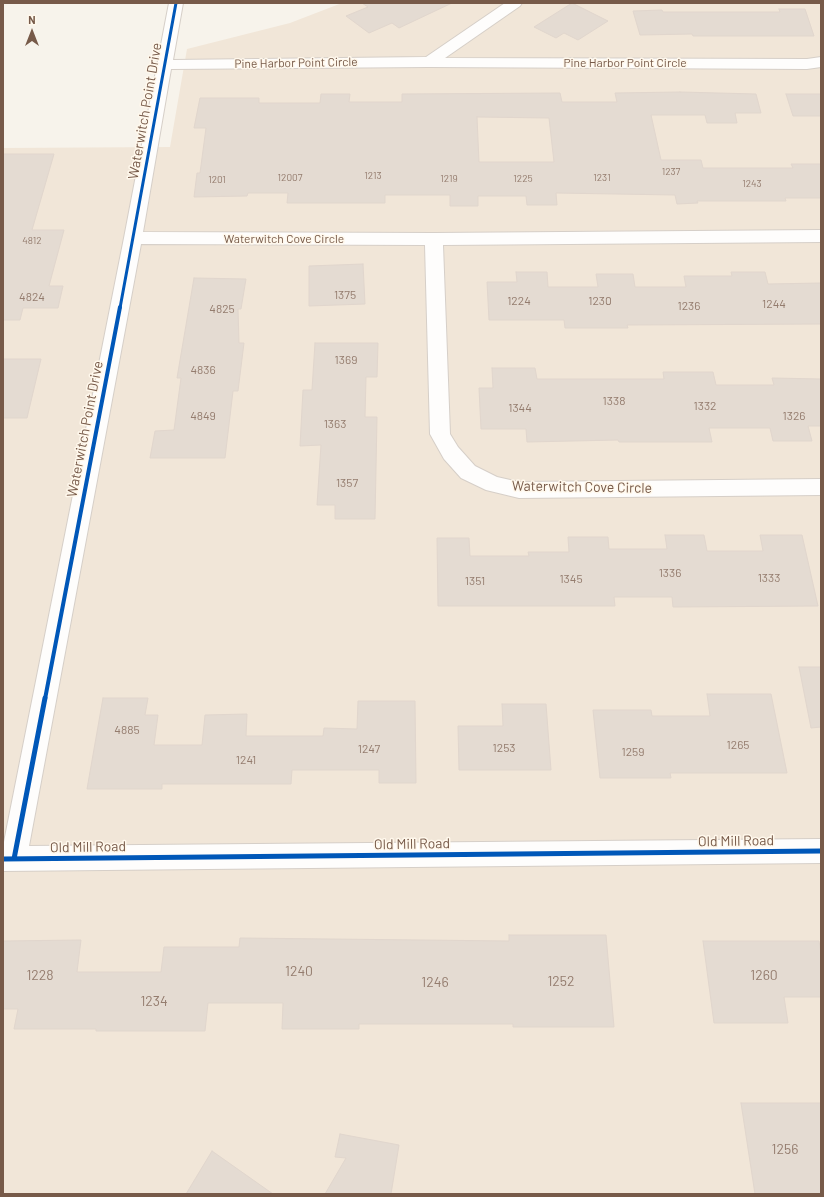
<!DOCTYPE html>
<html>
<head>
<meta charset="utf-8">
<style>
	body { margin:0 }
	#map { position:relative; width:824px; height:1197px; overflow:hidden; background:#f7f3eb; font-family:Barlow,sans-serif }
	canvas { display:block }
	.frame { position:absolute; inset:0; border:4px solid #775a49; pointer-events:none }
	.north { position:absolute; left:12px; top:12px; width:40px; height:40px; -webkit-text-stroke:3px #fff8ec; paint-order:stroke; rotate:0deg; font-size:11px; font-weight:700; line-height:16px; text-align:center; color:#775a49 }
	.north::after { content:''; display:block; margin:auto; width:14px; height:18px; background:#775a49; clip-path:polygon(50% 0,100% 100%,50% 72%,0 100%) }
</style>
</head>
<body>
<div id="map">
<canvas width="824" height="1197"></canvas>
<div class="frame"></div>
<div class="north">N</div>
</div>
<script>
const context = document.querySelector('canvas').getContext('2d');
context.lineJoin = 'round';
function fillPath(path, color) {
  context.fillStyle = color;
  context.fill(path, 'evenodd');
}
function shape(rows) {
  const path = new Path2D();
  for (const r of rows) {
    path.moveTo(r[0], r[1]);
    for (let i = 2; i < r.length; i += 2) path.lineTo(r[i], r[i + 1]);
  }
  return path;
}
function stroke(path, color, width, dash) {
  context.strokeStyle = color;
  context.lineWidth = width;
  context.lineCap = dash ? 'butt' : 'round';
  context.setLineDash(dash || []);
  context.stroke(path);
}
function drawText(font, color, halo, rows, align = 'center') {
  context.font = font + ' Barlow,sans-serif';
  context.lineWidth = 3;
  context.setLineDash([]);
  context.textBaseline = 'middle';
  context.strokeStyle = halo;
  context.fillStyle = color;
  for (const [text, x, y, turn = 0] of rows) {
    context.save();
    context.translate(x, y);
    context.rotate((+turn || 0) * Math.PI / 180);
    context.textAlign = isNaN(turn) ? turn : align;
    if (halo) context.strokeText(text, 0, 0);
    context.fillText(text, 0, 0);
    context.restore();
  }
}
const residential = shape([
	[342,3,821,3,821,1194,3,1194,3,148,170,147,187,49,290,23]
]);
const building = shape([
	[362,3,452,3,399,28,392,23,369,33,346,16,368,7,362,3],
	[572,3,608,21,578,40,564,33,556,38,534,27,572,3],
	[779,9,805,9,814,36,693,36,692,34,640,35,633,11,662,10,663,12,780,12,779,9],
	[680,92,756,94,761,113,735,113,737,123,707,123,705,115,651,115,661,160,701,160,703,168,793,168,791,164,821,164,821,198,785,198,786,201,697,201,698,203,677,204,675,195,556,193,557,205,527,205,526,196,478,196,478,206,450,206,450,195,385,195,385,203,287,203,288,193,248,193,247,196,194,197,197,173,200,173,206,128,194,128,200,98,259,98,259,103,320,103,321,94,350,94,349,102,402,102,402,94,560,93,562,102,617,102,615,93,680,92],
	[477,117,549,118,554,162,479,162,477,117],
	[786,94,821,94,821,116,793,116,786,94],
	[3,154,54,154,32,230,64,230,49,286,63,286,58,308,23,308,20,320,3,320,3,154],
	[363,264,365,304,309,306,309,266,363,264],
	[516,272,547,272,548,287,598,287,596,274,633,274,635,287,686,287,684,276,732,276,731,272,765,272,768,284,821,283,821,324,627,325,628,328,565,328,564,320,489,320,487,282,517,282,516,272],
	[194,278,246,279,241,309,238,309,239,343,244,343,238,391,233,391,225,458,150,458,155,431,174,430,181,378,177,378,194,278],
	[315,343,378,343,377,377,366,377,365,417,377,417,375,519,335,519,335,505,317,505,321,445,300,446,303,390,312,390,315,343],
	[3,359,41,359,27,418,3,418,3,359],
	[492,368,535,368,537,379,664,379,663,372,713,372,716,385,774,385,772,378,821,379,821,426,808,426,812,441,773,441,770,428,709,428,712,442,619,442,618,440,527,442,526,429,481,429,479,388,493,388,492,368],
	[665,535,704,535,707,551,763,551,760,535,802,535,818,606,673,607,672,597,614,597,615,606,438,606,437,538,469,538,470,556,529,556,528,552,569,552,568,537,608,537,609,549,667,549,665,535],
	[799,667,821,667,821,727,811,728,799,667],
	[707,694,771,694,787,773,670,773,671,778,600,778,593,710,651,710,652,716,710,716,707,694],
	[103,698,148,698,145,715,158,715,154,745,202,745,205,715,247,714,246,736,323,736,324,728,357,729,358,701,415,701,416,783,379,783,379,770,292,770,291,784,162,784,162,789,87,789,103,698],
	[502,704,546,704,551,770,459,770,458,726,503,726,502,704],
	[509,935,606,935,614,1027,513,1027,513,1024,359,1024,359,1029,282,1029,283,1003,208,1003,205,1031,96,1031,96,1029,14,1029,18,1009,3,1009,3,941,81,940,77,972,161,972,164,947,239,947,240,938,509,941,509,935],
	[703,941,819,941,821,953,821,997,784,997,788,1023,714,1023,703,941],
	[741,1103,821,1103,821,1194,755,1194,741,1103],
	[340,1134,399,1145,391,1194,325,1194,346,1158,335,1157,340,1134],
	[212,1151,273,1194,186,1194,212,1151]
]);
const minor = shape([
	[169,3,183,3,173,60,426,57,505,3,522,3,520,6,445,58,807,59,821,57,821,67,807,69,429,67,171,69,143,232,434,233,821,230,821,242,443,245,450,434,458,447,475,466,497,477,519,482,821,479,821,495,519,498,486,490,461,478,444,459,430,434,425,245,141,244,29,846,821,839,821,863,3,871,3,847,124,238,169,3]
]);
const cyclewayFar2 = shape([
	[120,308,176,3]
]);
const cyclewayFar1 = shape([
	[45,699,120,307]
]);
const cycleway = shape([
	[3,859,821,851],
	[14,859,45,698]
]);
const farNumbernames = [
	["1237",671,172],
	["1213",373,176],
	["12007",290,178],
	["1231",602,178],
	["1219",449,179],
	["1225",523,179],
	["1201",217,180],
	["1243",752,184],
	["4812",32,241]
];
const farStreetnames = [
	["Pine Harbor Point Circle",296,63,-1],
	["Pine Harbor Point Circle",625,63],
	["Waterwitch Cove Circle",284,239]
];
const numberNames = [
	["1375",345,295],
	["4824",32,297],
	["1224",519,301],
	["1230",600,301],
	["1244",774,304],
	["1236",689,306],
	["4825",222,309],
	["1369",346,360],
	["4836",203,370],
	["1338",614,401],
	["1332",705,406],
	["1344",520,408],
	["4849",203,416],
	["1326",794,416],
	["1363",335,424],
	["1357",347,483],
	["1336",670,573],
	["1333",769,578],
	["1345",571,579],
	["1351",475,581],
	["4885",127,730],
	["1265",738,745],
	["1253",504,748],
	["1247",369,749],
	["1259",633,752],
	["1241",246,760]
];
const streetNames = [
	["Waterwitch Point Drive",145,111,-80],
	["Waterwitch Point Drive",85,429,-79],
	["Waterwitch Cove Circle",582,487,1],
	["Old Mill Road",736,841,-1],
	["Old Mill Road",412,844,-1],
	["Old Mill Road",88,847,-1]
];
const nearNumbernames = [
	["1240",299,971],
	["1228",40,975],
	["1260",764,975],
	["1252",561,981],
	["1246",435,982],
	["1234",154,1001],
	["1256",785,1149]
];
fillPath(residential, '#f1e6d8');
fillPath(building, '#e4dbd2');
stroke(building, '#e1d6cd', 1);
stroke(minor, '#d6cfc8', 2);
fillPath(minor, '#fefdfc');
stroke(cyclewayFar2, '#0057b8', 3);
stroke(cyclewayFar1, '#0057b8', 4);
stroke(cycleway, '#0057b8', 5);
drawText('10px', '#947c6e', null, farNumbernames);
drawText('12px', '#775a49', '#fff8ec', farStreetnames);
drawText('12px', '#947c6e', null, numberNames);
drawText('14px', '#775a49', '#fff8ec', streetNames);
drawText('14px', '#947c6e', null, nearNumbernames);
</script>
</body>
</html>
